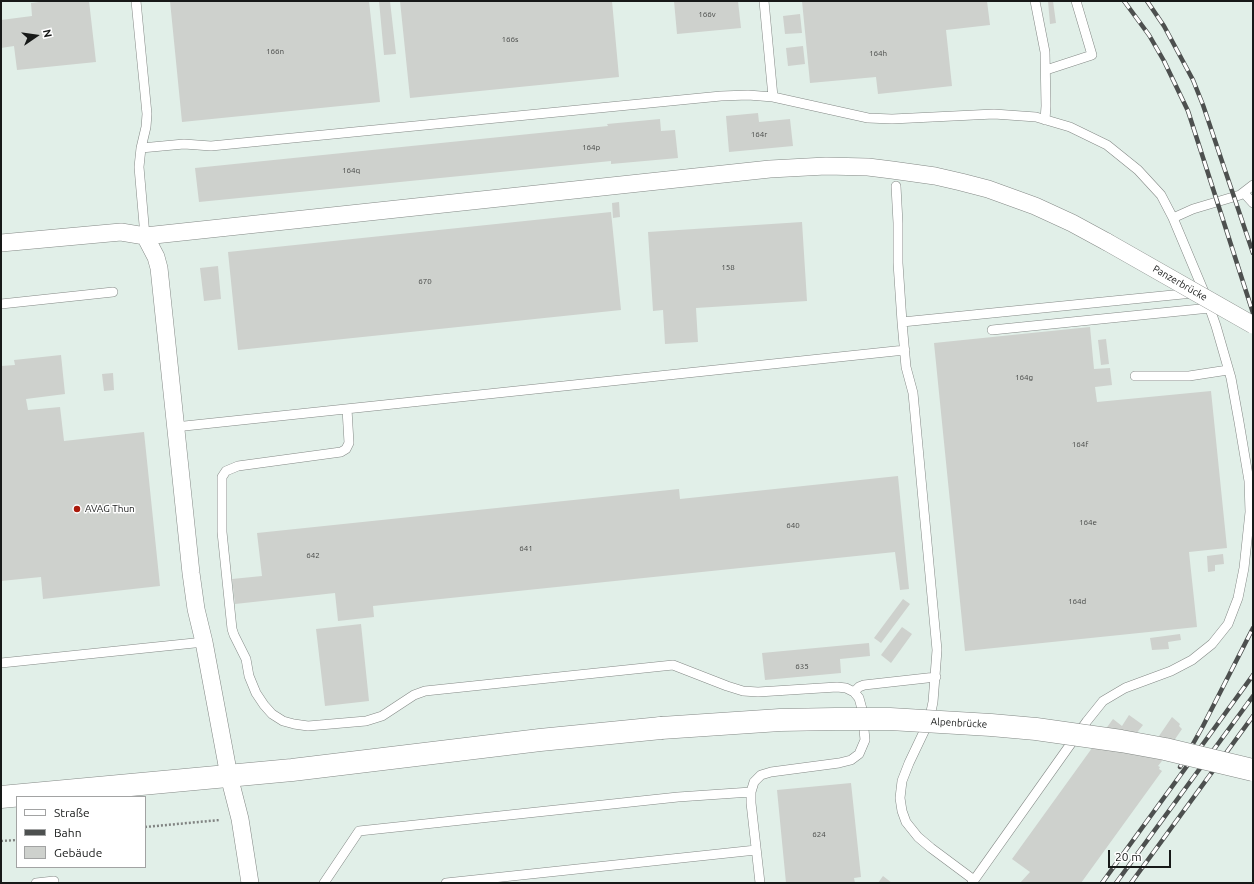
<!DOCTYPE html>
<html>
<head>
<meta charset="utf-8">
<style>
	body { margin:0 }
	#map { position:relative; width:1254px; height:884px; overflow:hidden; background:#f2f8f5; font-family:Ubuntu,sans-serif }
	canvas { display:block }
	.frame { position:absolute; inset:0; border:2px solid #171918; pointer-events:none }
	.legend { position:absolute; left:16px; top:796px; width:130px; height:72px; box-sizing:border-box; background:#fff; border:1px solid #a2a3a3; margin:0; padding:5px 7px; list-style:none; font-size:12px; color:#171918 }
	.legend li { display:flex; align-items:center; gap:8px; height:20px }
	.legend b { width:20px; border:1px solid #a2a3a3 }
	.north { position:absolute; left:16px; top:16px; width:40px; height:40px; -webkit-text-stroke:3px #fff; paint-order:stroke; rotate:77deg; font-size:11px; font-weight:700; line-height:16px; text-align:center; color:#171918 }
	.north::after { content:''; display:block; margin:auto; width:14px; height:18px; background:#171918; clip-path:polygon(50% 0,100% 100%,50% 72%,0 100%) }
	.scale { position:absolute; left:1108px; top:850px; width:63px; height:18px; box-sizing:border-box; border:2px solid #171918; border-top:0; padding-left:5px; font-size:12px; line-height:14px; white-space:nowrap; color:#171918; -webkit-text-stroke:3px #fff; paint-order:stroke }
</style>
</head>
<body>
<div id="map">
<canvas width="1254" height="884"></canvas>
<div class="frame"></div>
<ul class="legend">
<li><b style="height:5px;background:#fff"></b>Straße</li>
<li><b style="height:5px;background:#4d504f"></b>Bahn</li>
<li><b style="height:11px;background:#ced1cd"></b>Gebäude</li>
</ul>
<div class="north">N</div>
<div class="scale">20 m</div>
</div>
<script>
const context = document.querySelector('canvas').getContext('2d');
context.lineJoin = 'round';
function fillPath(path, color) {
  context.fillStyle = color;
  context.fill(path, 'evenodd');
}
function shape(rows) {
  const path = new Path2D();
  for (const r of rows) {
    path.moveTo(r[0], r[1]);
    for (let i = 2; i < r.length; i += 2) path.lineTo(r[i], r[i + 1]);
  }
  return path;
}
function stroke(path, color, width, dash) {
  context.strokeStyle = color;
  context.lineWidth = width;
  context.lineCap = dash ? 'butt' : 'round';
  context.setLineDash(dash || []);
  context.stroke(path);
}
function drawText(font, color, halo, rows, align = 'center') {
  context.font = font + ' Ubuntu,sans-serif';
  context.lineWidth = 3;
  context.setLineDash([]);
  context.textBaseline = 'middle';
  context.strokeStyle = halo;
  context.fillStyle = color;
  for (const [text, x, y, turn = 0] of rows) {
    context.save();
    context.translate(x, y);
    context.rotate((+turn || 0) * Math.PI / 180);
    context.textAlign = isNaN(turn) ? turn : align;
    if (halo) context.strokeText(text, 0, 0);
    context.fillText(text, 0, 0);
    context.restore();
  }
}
const built = shape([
	[1,1,1253,1,1253,883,1,883],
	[17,797,145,797,145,867,17,867]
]);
const building = shape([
	[47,1,89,1,96,62,17,70,14,46,1,48,1,20,32,16,31,3],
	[170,1,369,1,380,102,182,122],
	[379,1,390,1,396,54,384,55],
	[400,1,612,1,619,77,410,98],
	[674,1,738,1,741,28,677,34],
	[802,1,987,1,990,25,946,30,952,86,878,94,876,77,810,83],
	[1048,1,1053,1,1056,23,1050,24],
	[800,14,802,33,785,34,783,16],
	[803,46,805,64,788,66,786,48],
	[758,113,759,122,790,119,793,146,729,152,726,116],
	[660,119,661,131,675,130,678,158,611,164,611,161,199,202,195,168,608,126,607,124],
	[619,202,620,217,613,218,612,203],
	[611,212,621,310,238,350,228,252],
	[802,222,807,301,696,308,698,342,665,344,663,310,653,311,648,232],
	[218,266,221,299,204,301,200,268],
	[1090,327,1094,369,1110,368,1112,385,1095,387,1097,402,1211,391,1227,548,1189,552,1197,627,965,651,934,343],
	[1106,339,1109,364,1101,365,1098,340],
	[61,355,65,394,26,399,28,410,60,407,64,441,144,432,160,586,43,599,41,577,1,581,1,366,15,365,14,360],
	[113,373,114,390,104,391,102,374],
	[898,476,909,589,900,590,895,552,373,606,374,617,338,621,335,593,235,604,232,579,262,576,257,533,679,489,680,499],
	[1223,554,1224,564,1215,565,1215,571,1208,572,1207,556],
	[903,599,910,604,881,643,874,638],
	[361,624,369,701,325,706,316,629],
	[902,627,912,634,891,663,881,655],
	[1180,634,1181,640,1168,642,1169,649,1152,650,1150,638],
	[869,643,870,656,840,659,841,673,765,680,762,653],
	[1129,715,1143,725,1135,735,1165,757,1158,766,1160,767,1159,769,1162,771,1081,883,1020,883,1030,872,1012,859,1113,719,1122,726],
	[1172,717,1180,724,1179,726,1182,729,1171,745,1159,736],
	[851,783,861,877,854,878,855,883,786,883,777,790],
	[883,876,892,883,878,883]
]);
const path = shape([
	[145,827,220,820],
	[1,841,17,840]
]);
const lane = shape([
	[136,1,147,114,146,127,141,148,139,167,145,236],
	[764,1,773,97],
	[1035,1,1045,52,1046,106,1045,120],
	[1046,70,1092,55,1076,1],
	[141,148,184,144,211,146,721,96,748,95,773,97,868,118,892,119,994,114,1036,117,1070,127,1107,145,1138,170,1161,195,1173,218,1204,292,1216,326,1231,378,1239,422,1249,481,1250,512,1244,568,1238,598,1228,624,1212,644,1192,660,1171,671,1125,688,1103,701,1087,721,972,883],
	[896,186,898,223,898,263,902,322,906,367,913,393,937,650,933,702,929,721,909,763,902,781,900,798,902,811,906,822,918,837,931,848,974,880],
	[1244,193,1253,203],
	[1173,218,1193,209,1240,195,1253,185],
	[1,304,113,292],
	[902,322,1193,293],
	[992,330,1210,308],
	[1135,376,1189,376,1228,370],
	[347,409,349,443,346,449,341,452,238,466,226,471,222,477,222,532,232,629,234,635,246,659,249,676,256,693,264,705,272,714,283,721,294,724,308,726,366,721,382,716,414,695,425,691,673,665,727,686,743,691,758,692,837,687,846,688,854,692,859,698,862,709,865,740,859,754,851,760,839,763,771,772,761,775,754,782,751,792,751,803,760,883],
	[175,427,905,350],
	[1,663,204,642],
	[854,692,859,687,864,685,936,677],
	[36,883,54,881,54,883],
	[324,883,359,831,678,797,751,792],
	[446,883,756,850]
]);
const street = shape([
	[145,236,156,257,159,268,191,573,196,609,204,642,229,776,240,819,250,883],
	[1,243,121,232,145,236,770,169,826,166,868,167,892,170,935,176,961,182,988,189,1035,206,1072,223,1107,242]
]);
const secondary = shape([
	[1,797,292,770,540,740,661,728]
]);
const rail = shape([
	[1124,1,1149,35,1164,61,1188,111,1253,313],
	[1147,1,1164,26,1193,80,1203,105,1253,253],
	[1180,767,1203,726,1253,628],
	[1102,883,1253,675],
	[1116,883,1253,696],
	[1131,883,1253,716]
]);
const streetBridge = shape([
	[1107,242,1253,325]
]);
const secondaryBridge = shape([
	[661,728,780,720,835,719,890,719,991,725,1036,729,1121,741,1165,749,1253,770]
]);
const markers = [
	[77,509,4,"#aa1a0b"]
];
const numberNames = [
	["166v",707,14],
	["166s",510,39],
	["166n",275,51],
	["164h",878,53],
	["164r",759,134],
	["164p",591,147],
	["164q",351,170],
	["158",728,267],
	["670",425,281],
	["164g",1024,377],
	["164f",1080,444],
	["164e",1088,522],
	["640",793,525],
	["641",526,548],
	["642",313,555],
	["164d",1077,601],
	["635",802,666],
	["624",819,834]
];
const streetNames = [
	["Panzerbrücke",1180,283,30],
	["Alpenbrücke",959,723,3]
];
const poiNames = [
	["AVAG Thun",85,509]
];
fillPath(built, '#e1efe8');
fillPath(building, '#ced1cd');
stroke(lane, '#848986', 10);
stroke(street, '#848986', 18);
stroke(secondary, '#848986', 23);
stroke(path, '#818482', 2.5, [2, 2]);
stroke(lane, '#fff', 9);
stroke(street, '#fff', 17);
stroke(secondary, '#fff', 22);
stroke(rail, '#4d504f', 4.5);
stroke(rail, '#fff', 3, [9]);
stroke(streetBridge, '#848986', 18, []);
stroke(secondaryBridge, '#848986', 23, []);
stroke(streetBridge, '#fff', 17);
stroke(secondaryBridge, '#fff', 22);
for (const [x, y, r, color] of markers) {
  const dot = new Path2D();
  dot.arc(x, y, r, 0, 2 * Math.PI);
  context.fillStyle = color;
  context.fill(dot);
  stroke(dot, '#fff', 1.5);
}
drawText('8px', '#454745', null, numberNames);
drawText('10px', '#171918', '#fff', streetNames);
drawText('10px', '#171918', '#fff', poiNames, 'left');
</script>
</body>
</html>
